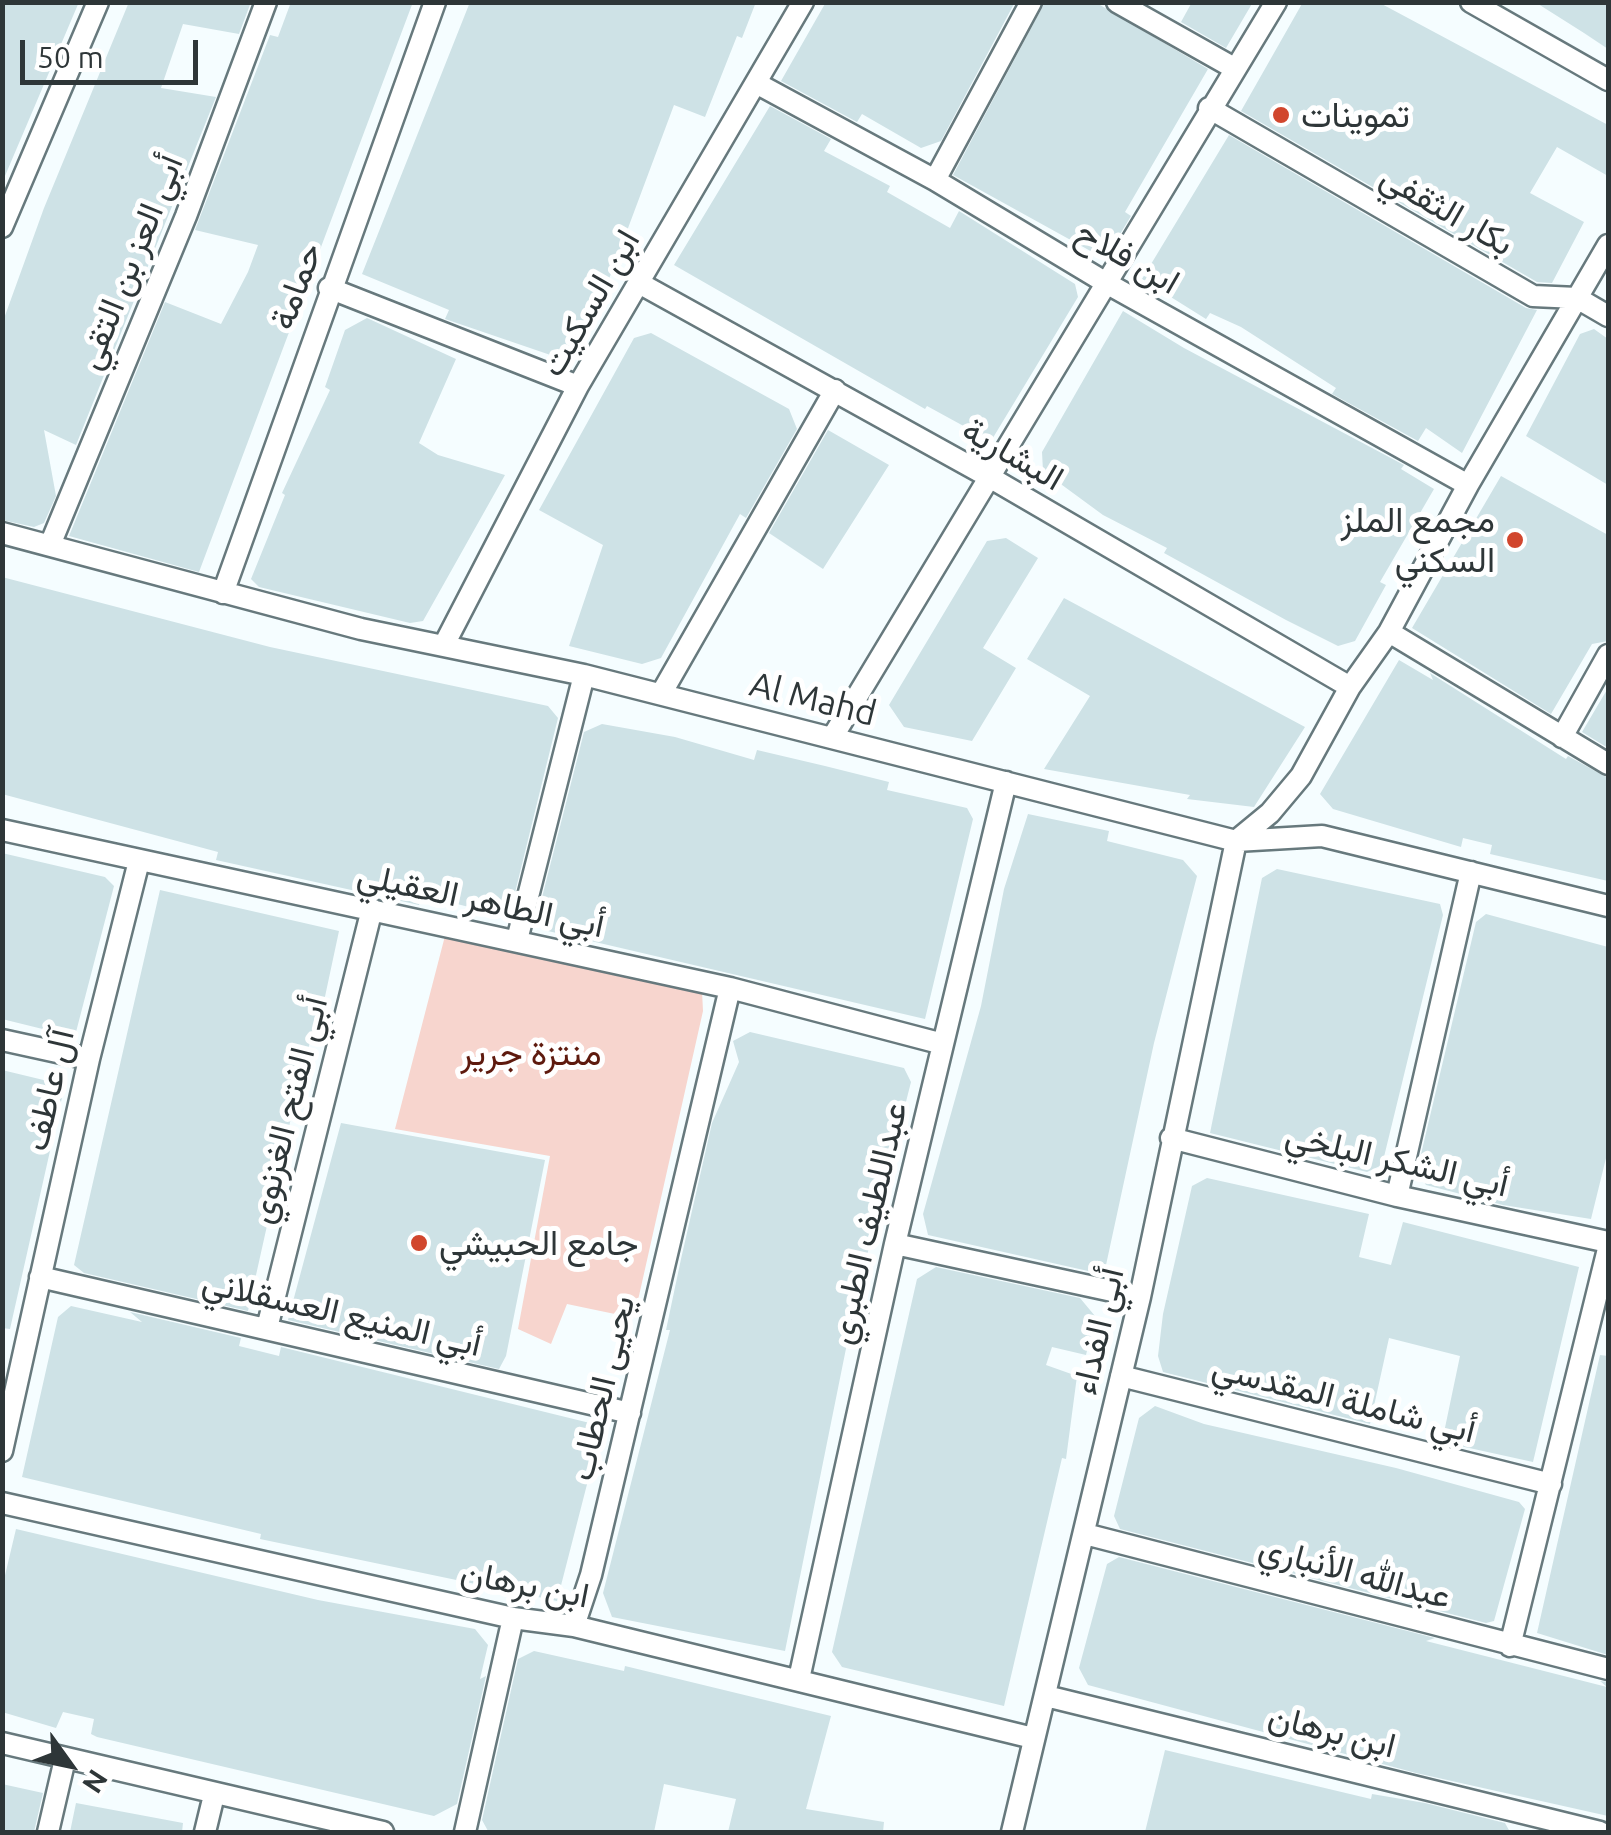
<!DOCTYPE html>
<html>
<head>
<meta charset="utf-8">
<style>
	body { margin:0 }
	#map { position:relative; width:1611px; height:1835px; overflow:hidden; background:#f5fdff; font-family:Ubuntu,sans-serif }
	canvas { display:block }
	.frame { position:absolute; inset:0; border:5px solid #2e3638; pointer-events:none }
	.north { position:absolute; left:20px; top:1715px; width:100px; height:100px; -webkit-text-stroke:8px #fff; paint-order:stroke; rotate:123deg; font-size:28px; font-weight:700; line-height:40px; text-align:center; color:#2e3638 }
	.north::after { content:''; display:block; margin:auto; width:35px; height:45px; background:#2e3638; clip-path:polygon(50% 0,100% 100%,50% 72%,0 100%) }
	.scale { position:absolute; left:20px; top:40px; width:178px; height:45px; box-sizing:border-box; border:5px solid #2e3638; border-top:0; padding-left:12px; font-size:30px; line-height:35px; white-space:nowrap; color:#2e3638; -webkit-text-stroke:8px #fff; paint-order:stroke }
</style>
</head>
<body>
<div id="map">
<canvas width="1611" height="1835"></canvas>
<div class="frame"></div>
<div class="north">N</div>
<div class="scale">50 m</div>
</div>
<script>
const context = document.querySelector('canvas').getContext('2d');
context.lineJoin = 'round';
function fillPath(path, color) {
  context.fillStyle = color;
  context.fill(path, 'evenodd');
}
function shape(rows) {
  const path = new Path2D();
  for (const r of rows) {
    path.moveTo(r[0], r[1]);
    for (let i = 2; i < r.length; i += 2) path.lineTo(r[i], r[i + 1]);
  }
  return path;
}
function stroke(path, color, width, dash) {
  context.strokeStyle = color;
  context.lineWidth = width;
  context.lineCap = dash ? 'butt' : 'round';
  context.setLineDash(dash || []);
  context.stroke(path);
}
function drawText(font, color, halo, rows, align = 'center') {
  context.font = font + ' Ubuntu,Vazirmatn,sans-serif';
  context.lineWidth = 10;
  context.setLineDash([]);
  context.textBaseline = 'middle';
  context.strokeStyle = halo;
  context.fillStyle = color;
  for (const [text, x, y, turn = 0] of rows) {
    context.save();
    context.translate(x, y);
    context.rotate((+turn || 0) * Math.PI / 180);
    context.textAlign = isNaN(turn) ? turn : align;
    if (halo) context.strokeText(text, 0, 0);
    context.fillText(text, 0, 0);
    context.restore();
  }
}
const green = shape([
	[446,932,702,991,703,1011,634,1318,567,1304,551,1344,518,1329,550,1156,395,1129]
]);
const building = shape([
	[2,2,79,2,2,183],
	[129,2,251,2,239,34,183,24,161,88,216,97,76,445,44,430,56,496,44,523,34,527,2,520,2,324,44,208],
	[291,2,413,2,199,572,69,536,165,302,221,324,248,272,258,245,195,230,270,35,278,37],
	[470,2,756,2,742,38,737,36,705,117,674,105,609,279,616,282,571,362,445,319,449,310,362,274],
	[826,2,1015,2,941,141,921,148,862,114,857,122,781,81],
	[1045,2,1095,2,1208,69,1125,212,1131,216,1105,259,953,175],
	[1192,2,1253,2,1226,48,1181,22],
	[1303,2,1378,2,1608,125,1608,176,1557,147,1530,193,1584,222,1552,283,1537,282,1241,111],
	[1535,2,1608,2,1608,49,1584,33],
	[770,106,831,139,824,151,890,186,887,192,950,228,959,211,1075,284,1078,297,991,441,927,406,925,409,674,265],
	[1229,135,1526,308,1537,310,1462,453,1426,428,1418,441,1332,394,1336,388,1241,327,1210,313,1206,319,1142,279],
	[1123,311,1184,348,1404,465,1401,469,1434,489,1380,582,1386,585,1355,641,1338,646,1286,620,1164,553,1167,548,1103,515,1043,471,1042,452],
	[367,318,456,359,419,443,438,455,505,475,423,621,410,623,259,587,251,579,285,495,282,493,330,390,325,387,345,330],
	[1594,329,1608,339,1608,485,1526,436,1580,334],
	[651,333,789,409,797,429,746,518,740,514,661,658,642,664,569,646,603,545,539,510,634,338],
	[828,430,889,465,823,569,769,533],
	[1501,476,1608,535,1608,641,1592,644,1551,714,1412,628],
	[1006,538,1038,558,983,648,1016,668,972,741,904,727,889,705,987,541],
	[2,577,270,647,548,706,558,718,509,917,421,895,419,905,216,860,218,852,2,794],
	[1064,598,1305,727,1254,807,1187,799,1190,795,1044,769,1090,696,1027,659],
	[1399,660,1433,680,1430,673,1566,759,1568,756,1608,778,1608,881,1490,854,1492,845,1463,838,1461,847,1333,809,1320,794],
	[1608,688,1608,748,1582,732],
	[602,724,675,737,754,760,757,750,825,766,889,782,887,790,967,808,973,819,925,1019,548,931,537,917,584,732],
	[1028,814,1109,831,1107,841,1183,860,1197,876,1154,1043,1106,1265,1097,1273,928,1235,923,1214,981,1006,1004,889],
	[2,853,105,877,114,886,76,1032,67,1035,2,1019],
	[1277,869,1440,904,1443,915,1382,1165,1367,1172,1210,1133,1262,878],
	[160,890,339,931,320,1020,316,1019,295,1100,248,1311,84,1273,74,1265],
	[1486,914,1608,947,1608,1150,1591,1219,1503,1205,1426,1185,1417,1171,1476,922],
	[750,1032,904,1068,911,1082,856,1299,785,1651,612,1617,603,1593,670,1330,666,1330,681,1259,712,1123,739,1062,733,1041],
	[2,1070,56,1083,63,1093,10,1329,2,1328],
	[341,1123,545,1160,506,1356,499,1369,288,1320],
	[1207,1178,1369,1214,1359,1257,1391,1265,1403,1222,1579,1267,1533,1462,1442,1442,1460,1356,1389,1338,1370,1424,1163,1372,1158,1356,1163,1314,1192,1186],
	[936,1267,1080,1298,1095,1316,1086,1355,1052,1347,1046,1365,1077,1376,1066,1459,1062,1458,1004,1706,842,1667,832,1652,917,1279],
	[71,1306,142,1322,130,1312,241,1338,239,1346,279,1356,281,1347,602,1426,557,1601,260,1539,261,1534,22,1477,58,1317],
	[1600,1355,1608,1356,1608,1655,1537,1633],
	[1155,1406,1204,1424,1396,1468,1519,1502,1525,1509,1494,1621,1486,1623,1120,1529,1114,1516,1139,1418],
	[16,1529,318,1600,475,1629,488,1645,480,1679,486,1676,457,1804,434,1816,97,1737,91,1734,94,1719,63,1712,56,1728,2,1712,2,1588],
	[1119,1557,1435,1638,1426,1641,1607,1687,1600,1681,1608,1682,1608,1816,1416,1773,1088,1685,1079,1668,1107,1564],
	[534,1651,624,1671,625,1666,831,1716,806,1809,884,1822,883,1832,728,1832,736,1799,664,1784,654,1832,488,1831,482,1820,518,1659],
	[1165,1750,1371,1799,1372,1794,1425,1803,1505,1823,1510,1832,1145,1832],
	[2,1784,43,1793,34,1832,2,1832],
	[76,1803,183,1823,182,1832,70,1832]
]);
const minor = shape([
	[1117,2,1234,68],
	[1471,2,1608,80],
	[756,83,935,180,1108,284,1468,485],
	[1209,108,1533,296,1577,298,1608,316],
	[935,180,1031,2],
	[2,227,98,2],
	[639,283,991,478,1350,687],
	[329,288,578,386],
	[2,533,361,629,584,675,1236,841,1322,836,1608,906],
	[50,545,186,216,266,2],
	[223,593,435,2],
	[1389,632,1608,764],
	[445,643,578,386,803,2],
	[661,694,835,390],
	[1562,737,1608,655],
	[832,738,1276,2],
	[2,830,730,988,943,1044],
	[517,940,584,675],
	[2,1040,89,1059],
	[1171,1138,1397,1196,1608,1242],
	[1397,1196,1471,872],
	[895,1244,1140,1297],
	[40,1277,630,1413],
	[267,1328,372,909],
	[1121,1376,1551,1484],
	[2,1451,89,1059,139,861],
	[2,1503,513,1618,574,1626,1033,1738],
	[1085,1534,1608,1669],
	[574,1626,591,1575,730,988],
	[1510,1646,1608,1249],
	[799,1679,895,1244,1006,782],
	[1046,1696,1600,1832],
	[2,1743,383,1832],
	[48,1832,65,1759],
	[205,1832,214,1795],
	[465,1832,513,1618],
	[1012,1832,1140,1297,1236,841,1270,813,1301,776,1350,687,1389,632,1468,485,1608,245]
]);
const markers = [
	[1281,115,10,"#d1462d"],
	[1515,540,10,"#d1462d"],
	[419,1243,10,"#d1462d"]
];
const poiNames = [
	["تموينات",1301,115],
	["مجمع الملز",1495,520,"right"],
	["السكني",1495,560,"right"],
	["جامع الحبيشي",439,1243]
];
const streetNames = [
	["بكار الثقفي",1447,210,30],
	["ابن فلاح",1128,257,30],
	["أبي العز بن التقي",130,262,-68],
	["حمامة",296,286,-70],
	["ابن السكيت",590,303,-60],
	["البشارية",1013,454,30],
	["Al Mahd",813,699,14],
	["أبي الطاهر العقيلي",481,900,12],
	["آل عاطف",49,1090,-77],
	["أبي الفتح الغزنوي",288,1110,-76],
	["أبي الشكر البلخي",1397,1160,13],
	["عبداللطيف الطبري",868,1223,-77],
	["أبي المنيع العسقلاني",342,1313,13],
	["أبي الفداء",1098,1331,-77],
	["يحيى الحطاب",602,1388,-77],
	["أبي شاملة المقدسي",1344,1399,14],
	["عبدالله الأنباري",1355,1572,15],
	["ابن برهان",525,1584,11],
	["ابن برهان",1332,1731,14]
];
const parkNames = [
	["منتزة جرير",531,1053]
];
fillPath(green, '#f7d5ce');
fillPath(building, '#cee2e6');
stroke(minor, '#67797d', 25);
stroke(minor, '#fff', 20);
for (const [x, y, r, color] of markers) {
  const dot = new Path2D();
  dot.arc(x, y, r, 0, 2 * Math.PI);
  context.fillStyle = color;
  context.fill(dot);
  stroke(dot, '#fff', 4);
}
drawText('35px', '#2e3638', '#fff', poiNames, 'left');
drawText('35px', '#2e3638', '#fff', streetNames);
drawText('35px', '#5e1a0e', '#fff', parkNames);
</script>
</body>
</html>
